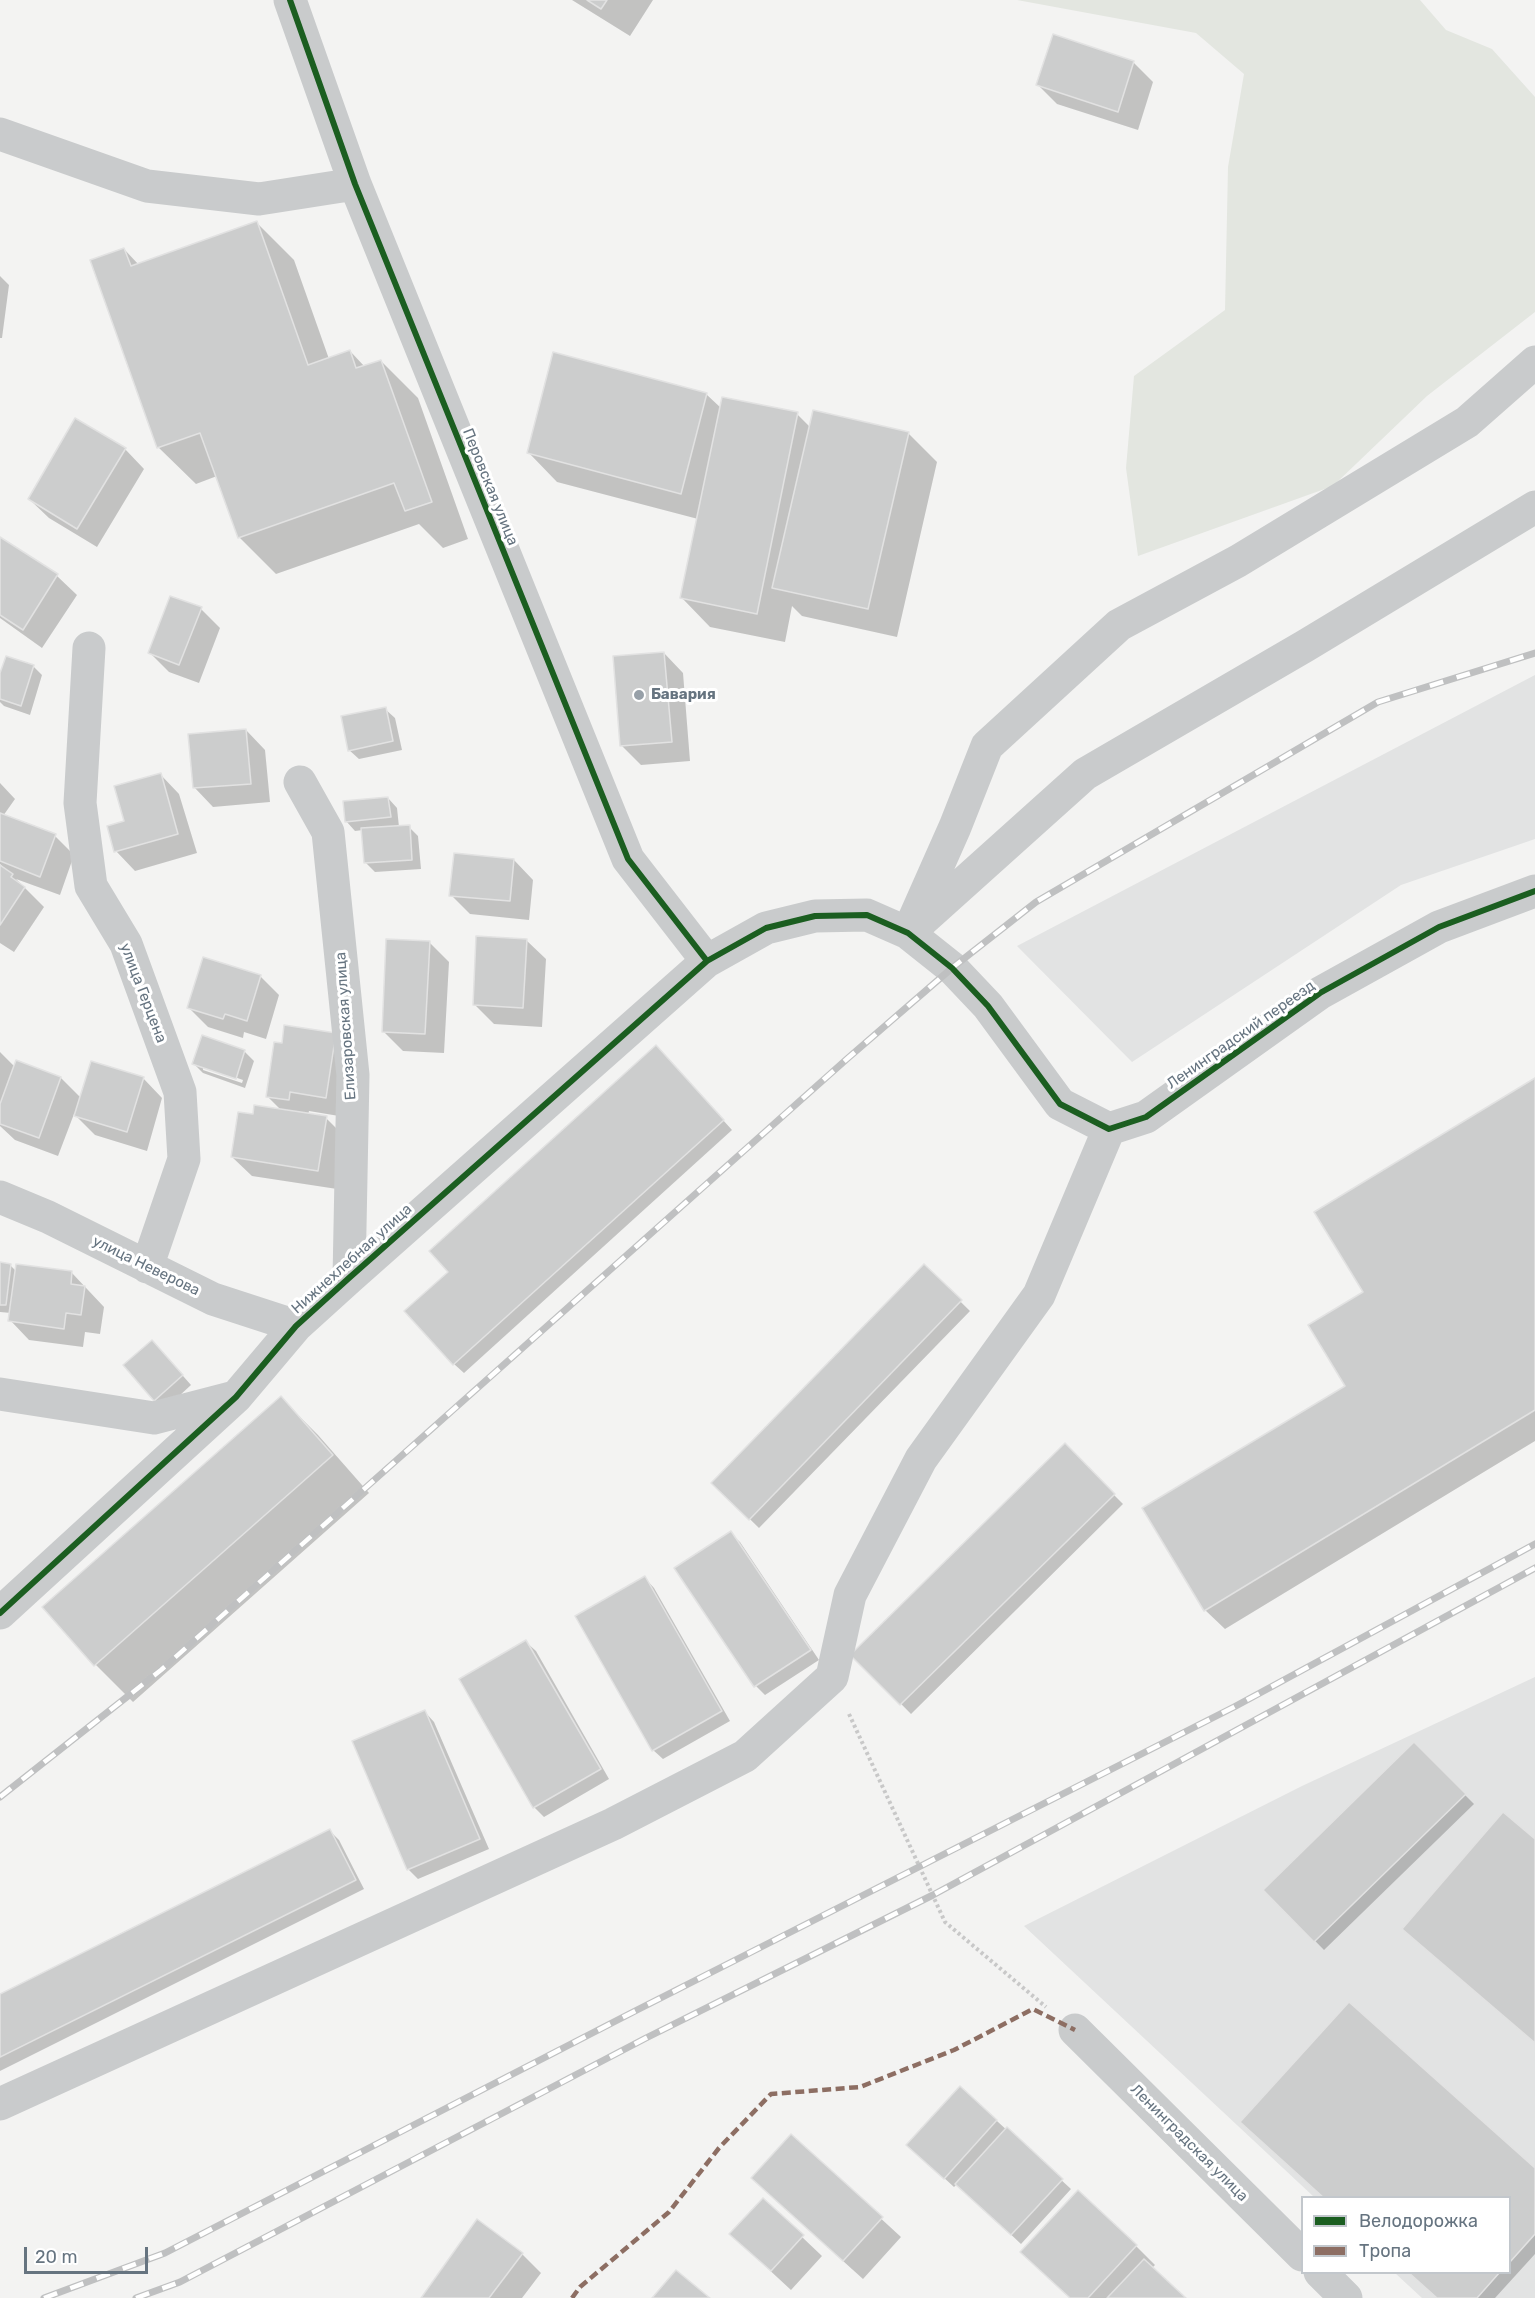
<!DOCTYPE html>
<html>
<head>
<meta charset="utf-8">
<style>
	body { margin:0 }
	#map { position:relative; width:1535px; height:2298px; overflow:hidden; background:#f3f3f2; font-family:Rubik,sans-serif }
	canvas { display:block }
	.legend { position:absolute; left:1301px; top:2196px; width:210px; height:78px; box-sizing:border-box; background:#fff; border:2px solid #c2c7cc; margin:0; padding:8px 10px; list-style:none; font-size:18px; color:#667480 }
	.legend li { display:flex; align-items:center; gap:12px; height:30px }
	.legend b { width:30px; border:2px solid #c2c7cc }
	.scale { position:absolute; left:24px; top:2247px; width:124px; height:27px; box-sizing:border-box; border:3px solid #667480; border-top:0; padding-left:8px; font-size:18px; line-height:21px; white-space:nowrap; color:#667480; -webkit-text-stroke:4px #fff; paint-order:stroke }
</style>
</head>
<body>
<div id="map">
<canvas width="1535" height="2298"></canvas>
<ul class="legend">
<li><b style="height:8px;background:#1b5e20"></b>Велодорожка</li>
<li><b style="height:8px;background:#8d6e63"></b>Тропа</li>
</ul>
<div class="scale">20 m</div>
</div>
<script>
const context = document.querySelector('canvas').getContext('2d');
context.lineJoin = 'round';
function fillPath(path, color) {
  context.fillStyle = color;
  context.fill(path, 'evenodd');
}
function shape(rows) {
  const path = new Path2D();
  for (const r of rows) {
    path.moveTo(r[0], r[1]);
    for (let i = 2; i < r.length; i += 2) path.lineTo(r[i], r[i + 1]);
  }
  return path;
}
function stroke(path, color, width, dash) {
  context.strokeStyle = color;
  context.lineWidth = width;
  context.lineCap = dash ? 'butt' : 'round';
  context.setLineDash(dash || []);
  context.stroke(path);
}
function drawText(font, color, halo, rows, align = 'center') {
  context.font = font + ' Rubik,sans-serif';
  context.lineWidth = 6;
  context.setLineDash([]);
  context.textBaseline = 'middle';
  context.strokeStyle = halo;
  context.fillStyle = color;
  for (const [text, x, y, turn = 0] of rows) {
    context.save();
    context.translate(x, y);
    context.rotate((+turn || 0) * Math.PI / 180);
    context.textAlign = isNaN(turn) ? turn : align;
    if (halo) context.strokeText(text, 0, 0);
    context.fillText(text, 0, 0);
    context.restore();
  }
}
const built = shape([
	[1535,675,1535,839,1401,885,1132,1062,1017,946],
	[1535,1677,1535,2298,1422,2298,1395,2273,1510,2272,1510,2198,1314,2197,1024,1926,1302,1786]
]);
const green = shape([
	[1017,0,1420,0,1446,30,1492,49,1535,97,1535,312,1427,396,1333,486,1138,556,1126,468,1134,376,1225,310,1228,167,1244,74,1196,33]
]);
const shadow = shape([
	[572,0,653,0,630,36],
	[1054,36,1134,63,1153,82,1138,130,1057,104,1038,85],
	[257,223,294,260,329,359,350,351,365,367,381,361,418,398,468,539,443,548,419,524,276,574,239,537,217,476,196,484,158,447,124,249,139,265],
	[0,276,9,285,2,338,0,338],
	[706,394,721,408,797,414,810,427,908,433,937,462,897,637,802,616,792,606,785,642,710,627,682,598,698,519,557,482,529,453],
	[125,449,144,469,97,547,49,518,29,499],
	[0,539,57,576,77,595,42,648,0,618],
	[201,609,220,628,199,683,169,672,150,653],
	[664,653,683,673,690,761,641,765,622,746],
	[33,666,42,675,30,715,4,706,0,702,0,678],
	[385,709,395,718,402,750,359,759,349,750],
	[246,730,265,750,270,802,213,807,194,787],
	[160,774,179,794,197,853,135,871,116,851],
	[0,783,15,799,3,816,55,836,74,855,60,895,16,879,44,907,14,952,0,943,0,867,3,867,0,864],
	[388,798,397,808,399,827,409,827,418,836,421,869,375,872,365,862,363,830,355,831,346,821],
	[514,860,533,880,529,920,470,914,451,895],
	[526,940,546,959,542,1027,494,1024,475,1005],
	[429,942,449,962,444,1053,403,1051,383,1031],
	[260,976,279,995,266,1039,244,1032,243,1038,208,1027,189,1008],
	[335,1034,345,1117,309,1111,308,1115,326,1118,345,1137,337,1189,252,1176,232,1157,254,1115,282,1111,268,1097],
	[203,1037,245,1052,254,1061,245,1088,203,1073,194,1064],
	[203,1066,243,1080,242,1083,203,1070],
	[0,1052,15,1067,61,1078,81,1098,143,1078,162,1098,147,1151,95,1135,74,1114,58,1156,15,1140,0,1126],
	[665,1056,732,1130,464,1373,454,1364,450,1272],
	[1535,1079,1535,1441,1225,1629,1205,1610,1347,1386,1365,1293],
	[0,1264,10,1265,16,1271,72,1273,104,1307,100,1334,85,1332,83,1347,29,1340,10,1320,11,1313,0,1312],
	[924,1266,970,1311,759,1528,713,1483],
	[161,1351,191,1385,165,1409,155,1400],
	[281,1398,318,1435,369,1493,133,1702,96,1665,44,1607],
	[1065,1446,1123,1504,911,1714,853,1655],
	[730,1533,740,1542,819,1660,765,1695,756,1686,676,1569],
	[645,1578,654,1588,730,1721,663,1759,653,1750],
	[526,1642,536,1651,609,1779,544,1817,534,1807,461,1680],
	[425,1712,434,1722,489,1849,418,1879,408,1869,354,1742],
	[1414,1744,1474,1804,1324,1950,1265,1890],
	[330,1831,339,1840,364,1889,0,2071,0,1995],
	[961,2088,1071,2189,1021,2244,957,2184,954,2187,918,2154],
	[791,2136,901,2237,863,2279,772,2197],
	[1535,2170,1535,2254,1495,2298,1438,2298,1409,2272,1510,2272,1510,2198],
	[1078,2193,1136,2246,1155,2265,1152,2268,1184,2298,1070,2298],
	[763,2200,822,2256,791,2290,751,2253],
	[522,2254,541,2273,522,2298,423,2298]
]);
const building = shape([
	[587,0,607,0,601,9,587,0],
	[1053,34,1134,61,1118,112,1036,85,1053,34],
	[257,221,308,365,350,350,356,368,381,360,432,502,405,511,394,483,238,538,200,433,157,448,90,260,124,248,131,266,257,221],
	[553,352,707,393,681,494,527,453,553,352],
	[722,397,798,412,757,614,680,598,722,397],
	[813,410,909,432,868,609,772,588,813,410],
	[75,418,126,448,77,529,28,499,75,418],
	[0,537,58,574,23,630,0,615,0,537],
	[170,596,202,607,179,665,148,653,170,596],
	[664,652,672,742,620,746,613,656,664,652],
	[6,656,34,665,21,706,0,699,0,673,6,656],
	[386,707,393,741,348,751,341,716,386,707],
	[246,729,251,784,193,788,188,734,246,729],
	[161,773,178,834,114,852,107,826,124,821,114,786,161,773],
	[388,797,391,817,345,822,343,801,388,797],
	[0,813,56,834,40,877,0,861,0,813],
	[410,825,412,860,364,863,361,828,410,825],
	[454,853,514,859,510,901,449,896,454,853],
	[0,865,13,874,11,877,25,887,0,925,0,865],
	[476,936,527,939,523,1008,473,1005,476,936],
	[386,939,430,941,425,1034,382,1032,386,939],
	[203,957,261,975,247,1021,225,1014,223,1019,187,1008,203,957],
	[284,1025,336,1033,326,1098,290,1092,289,1100,266,1097,274,1042,282,1043,284,1025],
	[202,1035,245,1050,236,1079,192,1064,202,1035],
	[656,1045,724,1120,453,1365,404,1311,448,1272,429,1251,656,1045],
	[16,1060,61,1077,39,1138,0,1124,0,1104,16,1060],
	[91,1061,144,1077,127,1132,74,1116,91,1061],
	[1535,1078,1535,1410,1204,1611,1142,1508,1345,1386,1308,1325,1363,1292,1314,1212,1535,1078],
	[254,1105,327,1116,318,1171,231,1157,238,1112,253,1114,254,1105],
	[0,1262,11,1264,6,1305,0,1305,0,1262],
	[16,1264,72,1271,71,1284,85,1286,81,1315,66,1313,64,1329,8,1321,16,1264],
	[924,1264,962,1300,749,1520,711,1483,924,1264],
	[152,1340,183,1375,154,1401,123,1365,152,1340],
	[281,1396,333,1455,94,1666,42,1607,281,1396],
	[1065,1443,1115,1494,900,1705,850,1655,1065,1443],
	[731,1531,811,1650,754,1687,674,1568,731,1531],
	[645,1576,722,1711,652,1751,575,1616,645,1576],
	[526,1640,601,1769,533,1808,459,1679,526,1640],
	[425,1710,480,1839,407,1870,352,1741,425,1710],
	[1414,1742,1466,1794,1314,1942,1263,1890,1414,1742],
	[1503,1812,1535,1839,1535,2043,1402,1929,1503,1812],
	[330,1829,356,1880,0,2057,0,1994,330,1829],
	[1349,2002,1535,2168,1535,2234,1510,2262,1510,2198,1324,2198,1240,2122,1349,2002],
	[960,2086,997,2120,944,2179,906,2145,960,2086],
	[1007,2127,1063,2179,1011,2235,955,2184,1007,2127],
	[791,2134,883,2217,843,2261,751,2178,791,2134],
	[1078,2190,1137,2245,1088,2298,1070,2298,1020,2252,1078,2190],
	[763,2198,804,2235,771,2271,729,2234,763,2198],
	[477,2219,523,2253,489,2298,421,2298,477,2219],
	[1144,2259,1186,2298,1107,2298,1144,2259],
	[676,2270,710,2298,652,2298,676,2270],
	[1408,2272,1500,2272,1477,2298,1437,2298,1408,2272]
]);
const path = shape([
	[849,1714,945,1922,1046,2007]
]);
const minor = shape([
	[290,0,355,184,628,859,707,961],
	[0,134,147,186,259,199,355,184],
	[89,648,80,803,91,886,126,944,180,1092,184,1159,147,1267],
	[300,782,328,832,353,1075,349,1278],
	[918,924,1085,774,1305,646,1535,507],
	[908,933,955,827,987,746,1119,625,1238,561,1467,422,1535,362],
	[0,1197,48,1217,213,1299,296,1326],
	[0,1394,154,1418,231,1398],
	[0,1613,236,1397,296,1326,349,1278,707,961,766,928,815,916,867,915,908,933,952,968,988,1006,1060,1104,1109,1129,1146,1117,1320,993,1439,927,1535,891],
	[1075,2030,1302,2255],
	[0,2104,613,1824,745,1756,832,1677,850,1595,921,1459,1039,1295,1109,1129],
	[1320,2272,1346,2298]
]);
const rail = shape([
	[0,1797,161,1670,848,1058,952,968,1036,902,1378,702,1535,653],
	[44,2298,165,2253,637,2010,1234,1707,1535,1544],
	[136,2298,180,2282,646,2038,933,1895,1535,1568]
]);
const quiet = shape([
	[572,2298,580,2287,669,2212,719,2148,771,2094,860,2087,954,2050,1033,2009,1075,2030]
]);
const cycleway = shape([
	[290,0,355,184,628,859,707,961],
	[0,1613,236,1397,296,1326,349,1278,707,961,766,928,815,916,867,915,908,933,952,968,988,1006,1060,1104,1109,1129,1146,1117,1320,993,1439,927,1535,891]
]);
const markers = [
	[639,695,6,"#97a0a8"]
];
const streetNames = [
	["Перовская улица",490,487,68],
	["улица Герцена",143,993,69],
	["Елизаровская улица",346,1026,-94],
	["Ленинградский переезд",1241,1035,-35],
	["Нижнехлебная улица",352,1259,-42],
	["улица Неверова",146,1266,26],
	["Ленинградская улица",1189,2143,45]
];
const poiNames = [
	["Бавария",651,695]
];
fillPath(built, '#e2e3e3');
fillPath(green, '#e3e6e0');
fillPath(shadow, '#0003');
fillPath(building, '#cccdcd');
stroke(building, '#e2e2e2', 1.5);
stroke(path, '#c8c8c8', 4, [3, 3]);
stroke(minor, '#c9cbcc', 33);
stroke(rail, '#bfc0c1', 7);
stroke(rail, '#fff', 4.5, [14]);
stroke(quiet, '#8d6e63', 4.5, [9, 4.5]);
stroke(cycleway, '#1b5e20', 6);
for (const [x, y, r, color] of markers) {
  const dot = new Path2D();
  dot.arc(x, y, r, 0, 2 * Math.PI);
  context.fillStyle = color;
  context.fill(dot);
  stroke(dot, '#fff', 2);
}
drawText('15px', '#667480', '#fff', streetNames);
drawText('bold 15px', '#667480', '#fff', poiNames, 'left');
</script>
</body>
</html>
